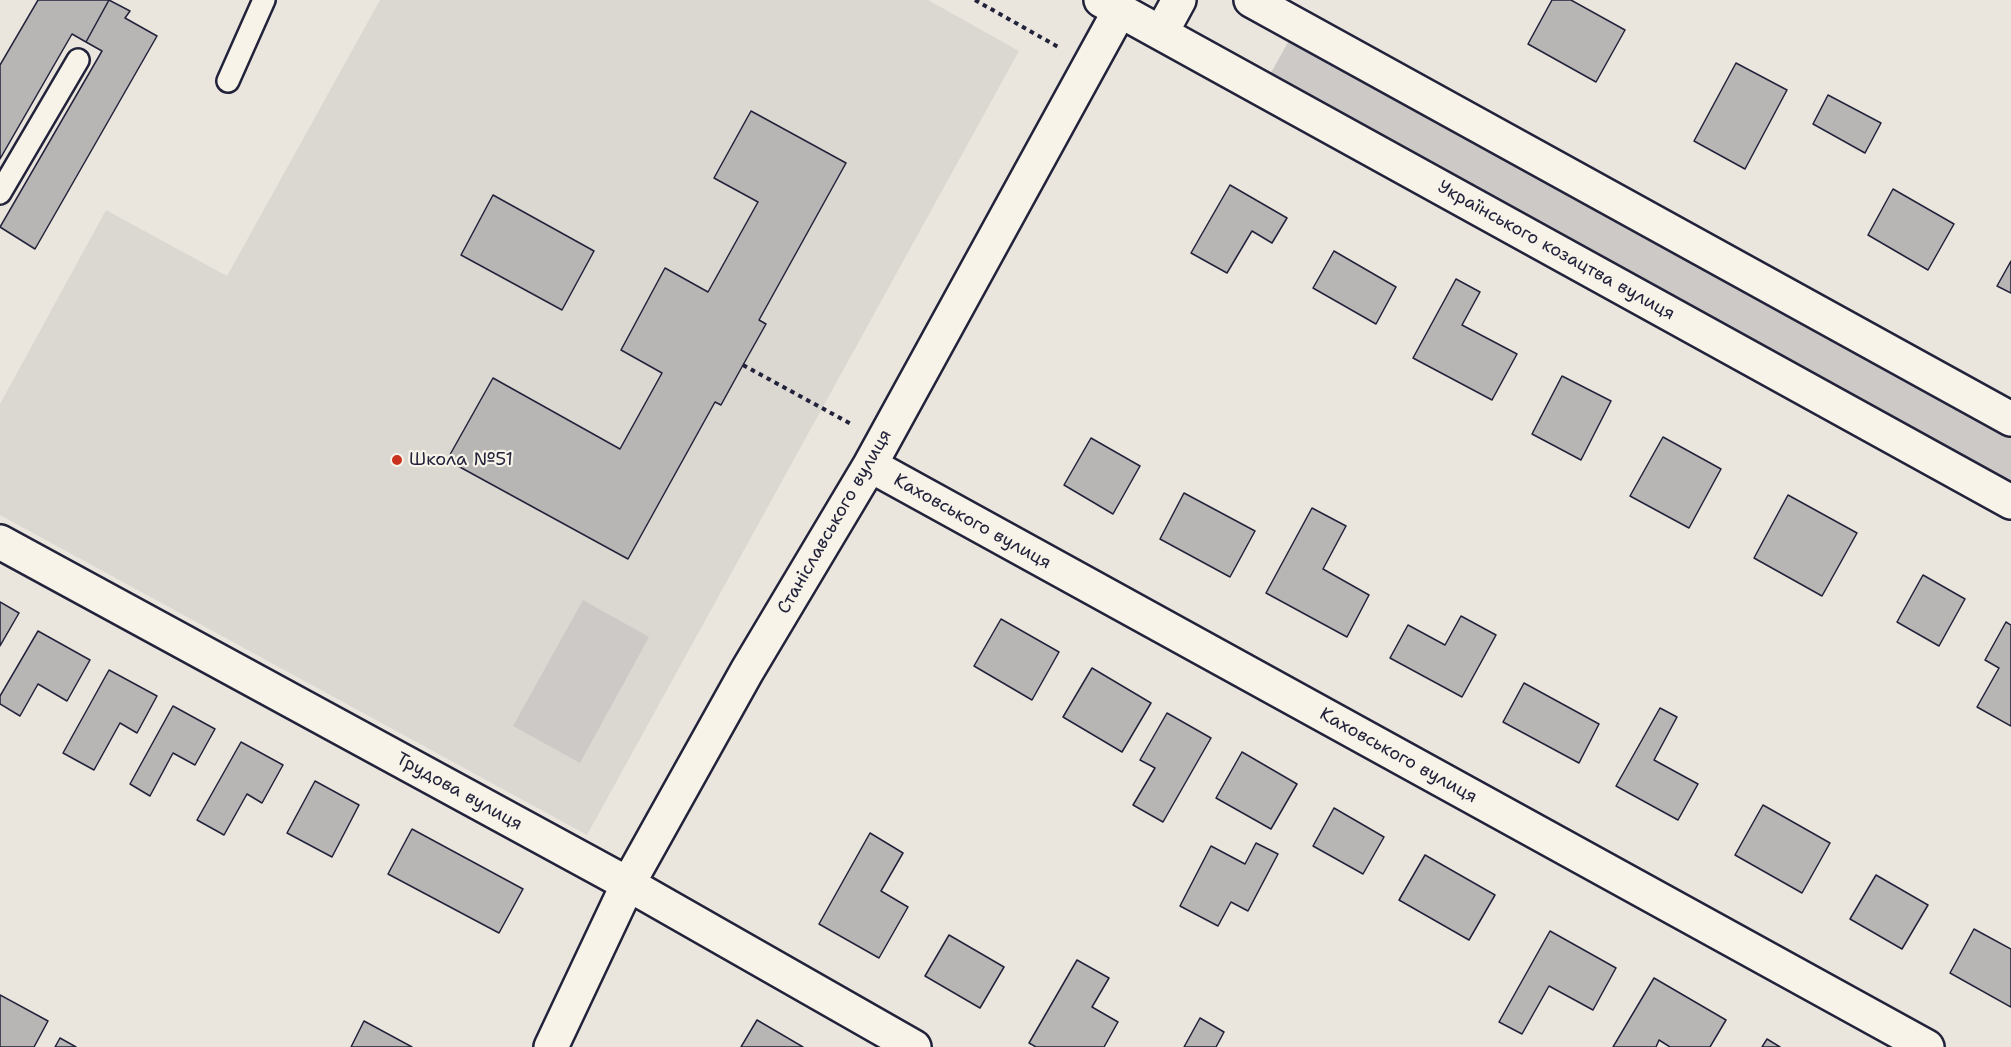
<!DOCTYPE html>
<html>
<head>
<meta charset="utf-8">
<style>
	body { margin:0 }
	canvas { display:block; background:#eae6de }
</style>
</head>
<body>
<canvas width="2011" height="1047"></canvas>
<script>
const context = document.querySelector('canvas').getContext('2d');
context.lineJoin = 'round';
function fillPath(path, color) {
  context.fillStyle = color;
  context.fill(path, 'evenodd');
}
function shape(rows) {
  const path = new Path2D();
  for (const r of rows) {
    path.moveTo(r[0], r[1]);
    for (let i = 2; i < r.length; i += 2) path.lineTo(r[i], r[i + 1]);
  }
  return path;
}
function stroke(path, color, width, dash) {
  context.strokeStyle = color;
  context.lineWidth = width;
  context.lineCap = dash ? 'butt' : 'round';
  context.setLineDash(dash || []);
  context.stroke(path);
}
function drawText(font, color, halo, rows, align = 'center') {
  context.font = font + ' "Shantell Sans",sans-serif';
  context.lineWidth = 4.5;
  context.setLineDash([]);
  context.textBaseline = 'middle';
  context.strokeStyle = halo;
  context.fillStyle = color;
  for (const [text, x, y, turn = 0] of rows) {
    context.save();
    context.translate(x, y);
    context.rotate((+turn || 0) * Math.PI / 180);
    context.textAlign = isNaN(turn) ? turn : align;
    if (halo) context.strokeText(text, 0, 0);
    context.fillText(text, 0, 0);
    context.restore();
  }
}
const built = shape([
	[380,0,928,0,1019,51,587,835,0,515,0,404,106,210,227,276]
]);
const green = shape([
	[1292,35,2011,431,2011,488,1268,78],
	[583,600,649,637,580,763,513,726]
]);
const building = shape([
	[38,0,109,0,86,42,72,34,0,159,0,65,38,0],
	[109,0,130,11,125,18,157,36,35,249,0,227,102,51,86,42,109,0],
	[1552,0,1571,0,1625,30,1596,82,1528,44,1552,0],
	[1736,63,1787,90,1745,169,1694,141,1736,63],
	[1828,95,1881,123,1865,153,1813,124,1828,95],
	[751,111,846,163,759,320,766,324,743,365,721,405,715,402,628,559,447,460,493,378,620,449,662,373,621,350,665,268,708,292,758,202,714,178,751,111],
	[1230,185,1287,218,1272,243,1252,231,1227,273,1191,253,1230,185],
	[1893,189,1954,224,1928,270,1868,235,1893,189],
	[493,195,594,251,562,310,461,255,493,195],
	[1334,251,1396,287,1376,324,1313,288,1334,251],
	[2011,261,2011,293,1997,286,2011,261],
	[1456,279,1480,292,1462,325,1517,354,1492,400,1413,358,1456,279],
	[1562,376,1611,401,1581,460,1532,434,1562,376],
	[1663,437,1721,469,1689,528,1630,496,1663,437],
	[1091,438,1140,466,1113,514,1064,485,1091,438],
	[1184,493,1255,531,1230,577,1160,539,1184,493],
	[1788,495,1857,533,1822,596,1754,558,1788,495],
	[1312,508,1346,526,1323,569,1369,595,1347,637,1266,593,1312,508],
	[1923,575,1965,599,1939,646,1897,622,1923,575],
	[0,602,19,613,0,646,0,602],
	[1461,616,1496,635,1462,697,1390,658,1408,625,1445,645,1461,616],
	[1001,619,1059,652,1032,700,974,666,1001,619],
	[2006,622,2011,625,2011,726,1977,707,1999,668,1985,660,2006,622],
	[38,631,90,660,67,701,38,684,20,716,0,704,0,696,38,631],
	[1092,668,1151,703,1122,752,1063,717,1092,668],
	[109,670,157,696,137,733,120,723,94,770,63,753,109,670],
	[1524,683,1599,724,1579,763,1503,722,1524,683],
	[173,706,215,729,195,765,173,753,150,796,130,784,173,706],
	[1660,708,1677,717,1654,760,1698,784,1678,820,1616,786,1660,708],
	[1167,713,1211,738,1163,822,1133,805,1155,768,1140,760,1167,713],
	[241,742,283,765,262,803,247,794,224,835,197,820,241,742],
	[1242,752,1297,784,1271,829,1216,798,1242,752],
	[315,781,359,805,332,857,287,833,315,781],
	[1763,805,1830,843,1802,893,1735,855,1763,805],
	[1334,808,1384,837,1363,874,1313,846,1334,808],
	[412,829,523,889,499,933,388,874,412,829],
	[870,833,903,853,881,891,908,907,879,958,819,924,870,833],
	[1256,843,1278,854,1248,911,1231,902,1218,926,1180,906,1211,846,1245,864,1256,843],
	[1425,855,1495,895,1469,940,1399,900,1425,855],
	[1876,875,1928,905,1902,949,1850,919,1876,875],
	[1974,929,2011,949,2011,1007,1950,973,1974,929],
	[1550,931,1616,968,1593,1010,1549,986,1522,1034,1499,1022,1550,931],
	[949,935,1004,967,980,1008,925,976,949,935],
	[1077,960,1109,978,1092,1007,1118,1022,1104,1047,1036,1047,1029,1043,1077,960],
	[1654,978,1726,1020,1710,1047,1670,1047,1659,1040,1656,1047,1613,1047,1654,978],
	[0,995,48,1021,34,1047,0,1047,0,995],
	[1200,1018,1224,1032,1216,1047,1184,1047,1200,1018],
	[757,1020,803,1047,741,1047,757,1020],
	[364,1021,412,1047,351,1047,364,1021],
	[60,1038,76,1047,55,1047,60,1038],
	[1767,1039,1780,1047,1762,1047,1767,1039]
]);
const path = shape([
	[975,0,1060,48],
	[743,365,853,425]
]);
const service = shape([
	[228,81,264,0],
	[0,193,78,60]
]);
const minor = shape([
	[870,465,1927,1047],
	[0,542,628,884,914,1047],
	[551,1047,628,884,747,671,870,465,1120,10]
]);
const tertiary = shape([
	[1101,0,2011,502],
	[1251,0,2011,419],
	[1161,33,1179,0]
]);
const markers = [
	[397,460,6,"#c8321e"]
];
const streetNames = [
	["Українського козацтва вулиця",1556,251,29],
	["Станіславського вулиця",835,522,-60],
	["Каховського вулиця",972,522,29],
	["Каховського вулиця",1398,756,29],
	["Трудова вулиця",459,792,29]
];
const poiNames = [
	["Школа №51",409,460]
];
fillPath(built, '#dbd8d2');
fillPath(green, '#cdc9c6');
fillPath(building, '#b8b6b5');
stroke(building, '#22223b', 1.5);
stroke(service, '#22223b', 26);
stroke(minor, '#22223b', 38);
stroke(tertiary, '#22223b', 38);
stroke(path, '#22223b', 4, [4.5, 4.5]);
stroke(service, '#f7f3e8', 21);
stroke(minor, '#f7f3e8', 33);
stroke(tertiary, '#f7f3e8', 33);
for (const [x, y, r, color] of markers) {
  const dot = new Path2D();
  dot.arc(x, y, r, 0, 2 * Math.PI);
  context.fillStyle = color;
  context.fill(dot);
  stroke(dot, '#f7f3e8', 2);
}
drawText('18px', '#22223b', '#f7f3e8', streetNames);
drawText('18px', '#22223b', '#f7f3e8', poiNames, 'left');
</script>
</body>
</html>
